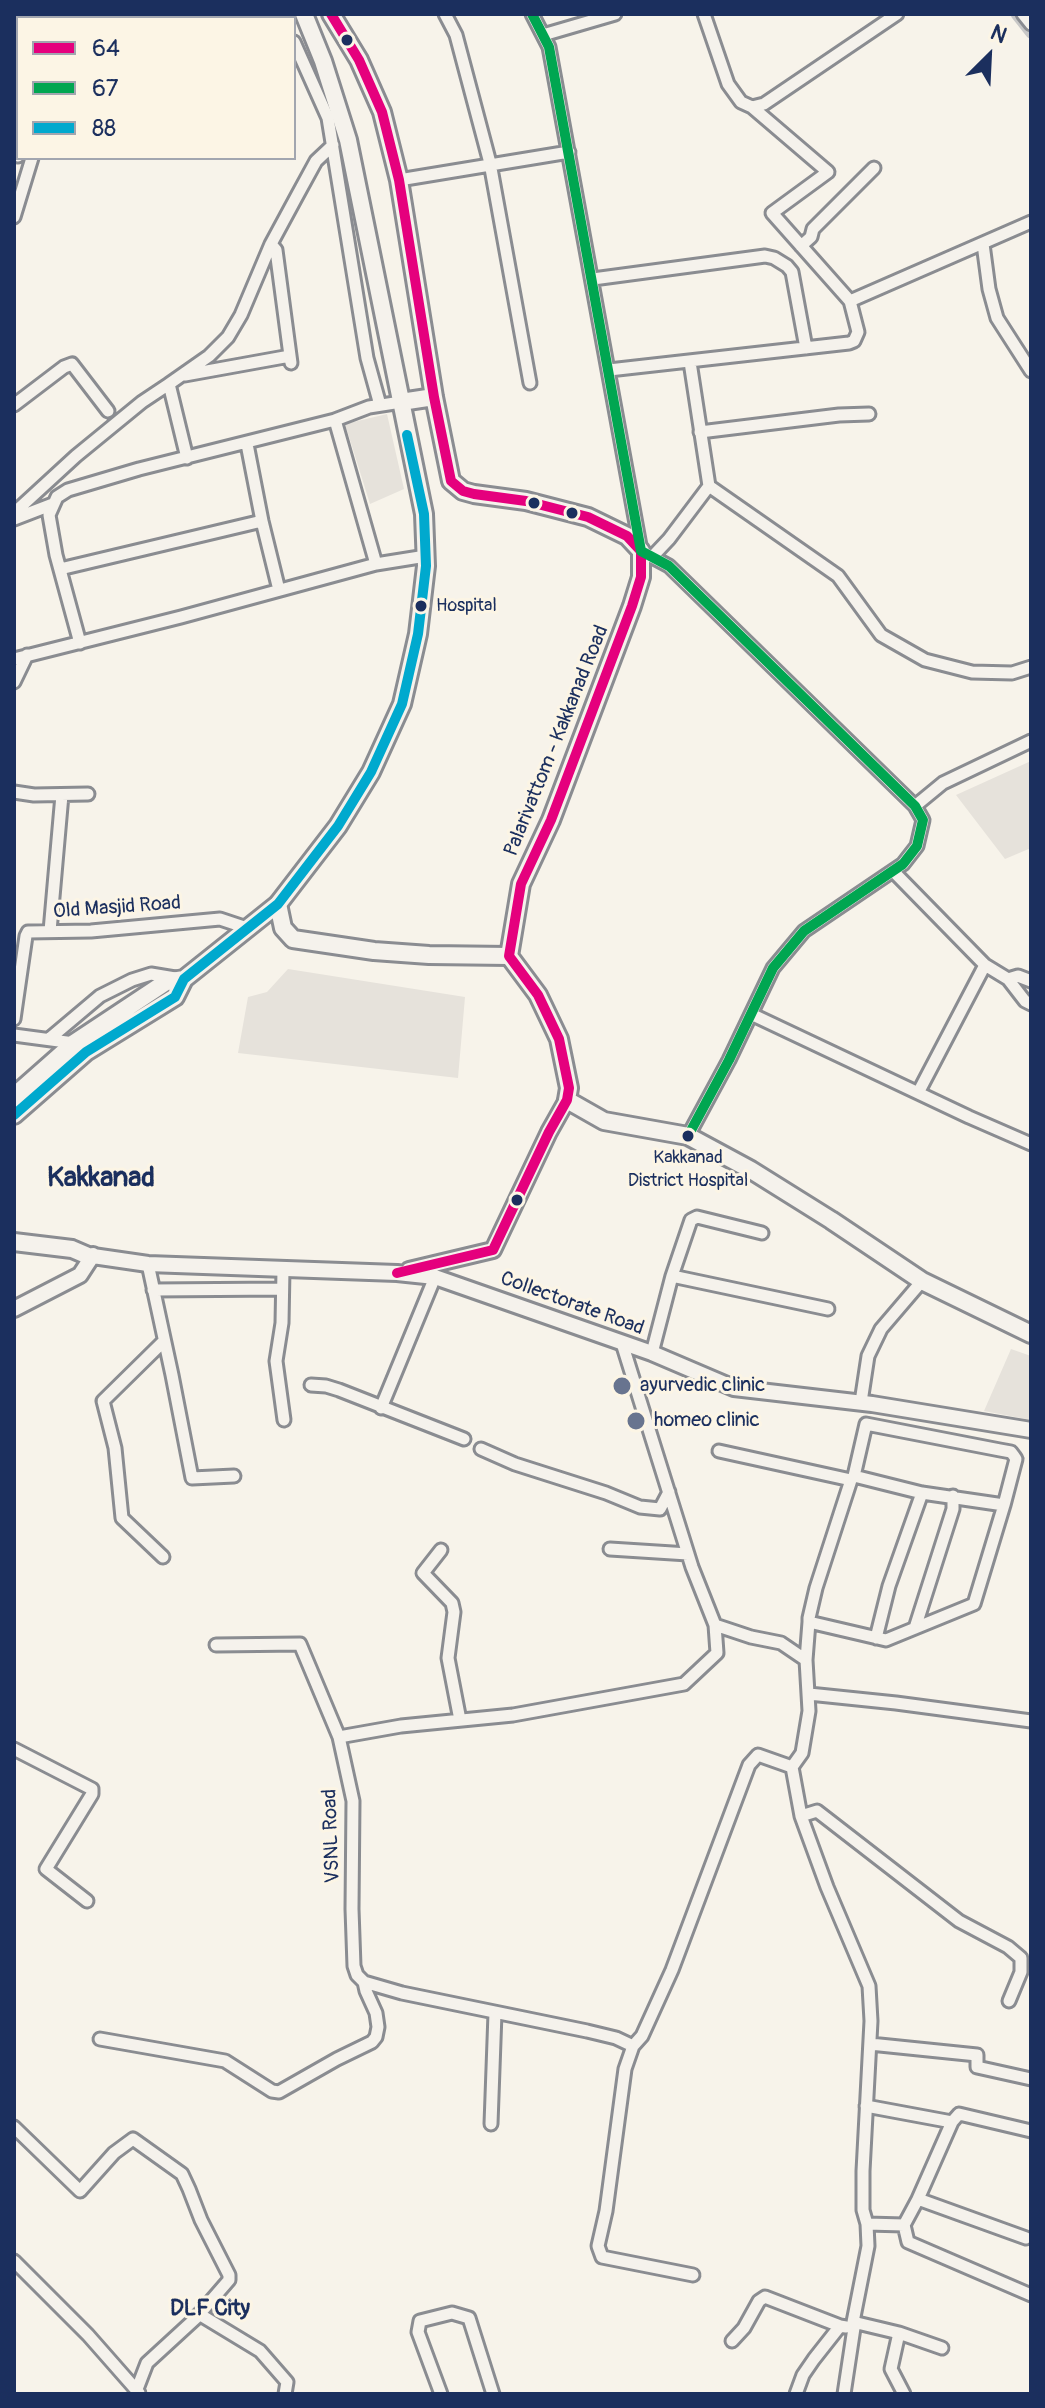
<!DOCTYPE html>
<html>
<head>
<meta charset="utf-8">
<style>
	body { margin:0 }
	#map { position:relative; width:1045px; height:2408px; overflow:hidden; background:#f7f3ea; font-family:Pangolin,sans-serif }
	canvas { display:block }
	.frame { position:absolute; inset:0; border:16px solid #1b2f5e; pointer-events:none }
	.legend { position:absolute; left:16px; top:16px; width:280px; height:144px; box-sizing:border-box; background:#fcf5e5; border:2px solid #a2a6af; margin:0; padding:10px 14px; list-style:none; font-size:24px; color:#1b2f5e }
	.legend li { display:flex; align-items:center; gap:16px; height:40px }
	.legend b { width:40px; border:2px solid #a2a6af }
	.north { position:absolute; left:949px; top:16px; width:80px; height:80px; -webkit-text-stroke:6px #fcf5e5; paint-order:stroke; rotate:24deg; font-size:22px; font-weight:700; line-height:32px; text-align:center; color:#1b2f5e }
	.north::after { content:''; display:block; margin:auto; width:28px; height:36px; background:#1b2f5e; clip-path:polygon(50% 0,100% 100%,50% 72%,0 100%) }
</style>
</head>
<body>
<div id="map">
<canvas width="1045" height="2408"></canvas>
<div class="frame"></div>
<ul class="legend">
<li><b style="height:10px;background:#e5007d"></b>64</li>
<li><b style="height:10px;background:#00a651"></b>67</li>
<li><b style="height:10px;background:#00a9ce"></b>88</li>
</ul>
<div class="north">N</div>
</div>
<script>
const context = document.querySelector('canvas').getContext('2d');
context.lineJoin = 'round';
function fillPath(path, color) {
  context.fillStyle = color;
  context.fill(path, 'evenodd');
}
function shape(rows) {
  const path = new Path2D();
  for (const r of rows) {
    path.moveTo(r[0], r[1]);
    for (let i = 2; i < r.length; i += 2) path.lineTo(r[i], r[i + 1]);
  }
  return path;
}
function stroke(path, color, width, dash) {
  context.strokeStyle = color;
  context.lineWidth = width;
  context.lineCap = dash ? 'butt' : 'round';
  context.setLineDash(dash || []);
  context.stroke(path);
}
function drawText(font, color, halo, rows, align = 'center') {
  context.font = font + ' Pangolin,sans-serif';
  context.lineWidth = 6;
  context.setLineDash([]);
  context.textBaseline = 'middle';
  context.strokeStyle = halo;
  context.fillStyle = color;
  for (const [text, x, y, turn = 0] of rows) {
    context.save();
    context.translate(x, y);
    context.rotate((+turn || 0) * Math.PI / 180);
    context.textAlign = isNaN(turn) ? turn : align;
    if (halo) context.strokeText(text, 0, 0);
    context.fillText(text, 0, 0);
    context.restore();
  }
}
const green = shape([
	[387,414,404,489,370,504,345,424],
	[1031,761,1031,848,1005,859,956,795],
	[288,969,465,997,458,1078,238,1053,248,997,267,992],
	[1011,1349,1031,1356,1031,1420,984,1411]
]);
const canal = shape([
	[1016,14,1031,33]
]);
const minor = shape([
	[119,14,119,18],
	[445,14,456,35,490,163,530,383],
	[532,14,549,47,641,551,669,566,915,806,923,820,917,846,903,864,804,931,773,968,729,1060,688,1136],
	[704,14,728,84,741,102,752,107,764,104,897,14],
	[1023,14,1031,24],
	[190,18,192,14],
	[543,35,615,14],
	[14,38,18,38],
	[294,42,328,118,367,358,380,405],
	[752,107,828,172,772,213,850,301],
	[14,155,18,156],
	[399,180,569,152],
	[14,217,32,158],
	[271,244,276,250,291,363],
	[983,244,989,289,997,318,1031,371],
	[801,246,811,237,813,229,874,168],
	[593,279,765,256,774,258,787,266,792,272,806,348],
	[690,362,709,486,838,576,881,635,925,660,972,672,1012,673,1031,667],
	[609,370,849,343,854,341,858,332,850,301,1031,222],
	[185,375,290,356],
	[14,405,64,367,72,364,108,411],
	[335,420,376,564],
	[700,432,839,415,869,414],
	[247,444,262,521,279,590],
	[187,458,169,384,209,356,228,337,241,315,271,244,298,194,316,161,333,145],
	[14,513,76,456,142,402,169,384],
	[14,519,53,504],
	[652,557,669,539,709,486],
	[60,569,262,521],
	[80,643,56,555,49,515,57,497,68,490,139,469,335,420,369,407,401,402],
	[14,659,181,617,376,564,426,556],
	[14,682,27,655],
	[14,792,34,795,88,794],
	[915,806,943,783,1031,741],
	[893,871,985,965,1008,979,1018,976,1031,981],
	[50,931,62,795],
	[1008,979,1025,1001,1031,1004],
	[751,1014,969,1117,1031,1144],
	[14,1019,26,936,28,932,91,931,220,919,247,928],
	[14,1035,74,1043],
	[49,1039,100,996,132,980,151,974,175,978],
	[918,1093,985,965],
	[148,1264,172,1375,192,1478,234,1476],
	[283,1270,282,1323,276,1361,284,1420],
	[672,1276,691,1220,697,1217,762,1233],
	[153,1290,282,1289],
	[622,1343,692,1567,715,1625,751,1637,781,1643,806,1660],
	[652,1353,672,1276,828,1309],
	[311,1385,326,1386,339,1390,464,1439],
	[861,1402,868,1356,881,1329,922,1281],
	[381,1408,435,1277],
	[481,1449,515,1464,606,1493,640,1507,660,1509,669,1492],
	[719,1451,851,1480],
	[854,1476,922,1493,1004,1505],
	[610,1549,688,1554],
	[441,1550,423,1573,452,1603,454,1612,448,1658,460,1720],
	[163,1557,122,1518,115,1448,103,1401,164,1341],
	[809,1622,886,1640,974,1604,1004,1505,1016,1459,1014,1456,1011,1452,1000,1450,866,1424,854,1476,851,1480,816,1588,809,1618,809,1622,806,1660,809,1711,802,1753,792,1767,801,1816,827,1887,869,1986,871,2021,863,2171,863,2210,867,2224,868,2246,853,2322,854,2328,844,2394],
	[915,1628,953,1509,953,1496],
	[876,1638,889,1586,922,1493],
	[216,1645,300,1644,339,1737],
	[809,1694,896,1703,1031,1721],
	[14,1749,92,1789,92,1794,46,1869,87,1901],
	[801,1816,817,1811,959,1921,1008,1947,1021,1958,1021,1972,1009,2001],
	[100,2039,225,2061,272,2091,279,2092,337,2059,372,2042,376,2037,378,2027,376,2013,366,1991,364,1982],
	[870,2044,977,2055,977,2067,1031,2079],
	[633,2046,616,2038,587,2031,402,1993,364,1982,357,1975,354,1966,352,1909,353,1801,339,1737,401,1726,513,1715,684,1684,717,1653,715,1625],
	[866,2106,952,2122,959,2114,1031,2131],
	[491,2124,495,2013],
	[14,2127,80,2191,114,2153,133,2139,182,2174,189,2189,201,2220,229,2275,229,2280,196,2318,147,2363,137,2389],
	[918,2199,952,2122],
	[867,2224,904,2225,918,2199,1026,2238],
	[904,2225,908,2242,1031,2295],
	[14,2261,88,2335,139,2393],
	[693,2275,602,2257,598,2246,606,2211,625,2069,633,2046,642,2036,672,1970,749,1765,758,1755,792,1767],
	[199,2314,260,2351,287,2382,285,2394],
	[853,2322,899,2333,942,2348],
	[899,2333,891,2369,904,2394],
	[732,2341,744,2328,759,2301,765,2297,840,2326],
	[441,2394,418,2332,420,2321,452,2313,469,2318,493,2394],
	[796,2394,803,2375,814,2359,840,2326,846,2327]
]);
const tertiary = shape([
	[86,1255,148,1264,397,1273,435,1277,652,1353,734,1388,872,1404,1031,1430],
	[409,1270,493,1250,549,1132,567,1100],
	[14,1309,80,1275,93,1255]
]);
const secondary = shape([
	[278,904,283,928,293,939,374,951,429,955,509,956],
	[14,1242,72,1249,86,1255]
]);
const primary = shape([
	[331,14,359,60,382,112,399,180,434,397,451,481,463,491,474,494,526,501,588,517,627,536,641,551,641,577,632,606,551,820,521,884,509,956,538,995,559,1039,569,1088,567,1100,604,1121,688,1136,751,1170,831,1220,922,1281,1031,1334],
	[401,402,434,397],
	[14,1096,74,1043,166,982,184,979],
	[14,1115,86,1052,175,997,184,979,278,904,338,826,371,772,402,704,418,634,426,566,424,514,348,140,323,61,304,14]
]);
const bus1 = shape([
	[331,14,359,60,382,112,399,180,434,397,451,481,463,491,474,494,526,501,588,517,627,536,641,551,641,577,632,606,551,820,521,884,509,956,538,995,559,1039,569,1088,567,1100,549,1132,493,1250,397,1273]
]);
const bus2 = shape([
	[532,14,549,47,641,551,669,566,915,806,923,820,917,846,903,864,804,931,773,968,729,1060,688,1136]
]);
const bus3 = shape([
	[14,1115,86,1052,175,997,184,979,278,904,338,826,371,772,402,704,418,634,426,566,424,514,407,435]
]);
const markers = [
	[347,40,7,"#1b2f5e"],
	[534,503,7,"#1b2f5e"],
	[572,513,7,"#1b2f5e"],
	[421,606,7,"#1b2f5e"],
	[688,1136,7,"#1b2f5e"],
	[517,1200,7,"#1b2f5e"],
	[622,1386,10,"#68748f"],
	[636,1421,10,"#68748f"]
];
const busNames = [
	["Hospital",436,606],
	["Kakkanad",688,1158,"center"],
	["District Hospital",688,1181,"center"]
];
const streetNames = [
	["Palarivattom - Kakkanad Road",557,741,-68],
	["Old Masjid Road",117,908,-4],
	["Collectorate Road",572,1304,20],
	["VSNL Road",332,1836,-92]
];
const poiNames = [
	["ayurvedic clinic",640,1386],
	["homeo clinic",654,1421]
];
const neighbourhoodNames = [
	["DLF City",210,2309]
];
const districtNames = [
	["Kakkanad",101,1179]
];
fillPath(green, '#e6e2db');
stroke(canal, '#c7c7c7', 11);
stroke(minor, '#8a8c91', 17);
stroke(tertiary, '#8a8c91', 20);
stroke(secondary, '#8a8c91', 22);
stroke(primary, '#8a8c91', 22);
stroke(minor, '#f5f2ec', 11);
stroke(tertiary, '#f5f2ec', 14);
stroke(secondary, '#f5f2ec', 16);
stroke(primary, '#f5f2ec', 16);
stroke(bus1, '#e5007d', 10);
stroke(bus2, '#00a651', 10);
stroke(bus3, '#00a9ce', 10);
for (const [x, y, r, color] of markers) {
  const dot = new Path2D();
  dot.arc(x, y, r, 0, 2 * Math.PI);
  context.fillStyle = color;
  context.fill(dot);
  stroke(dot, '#fcf5e5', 3);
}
drawText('18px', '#1b2f5e', '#fcf5e5', busNames, 'left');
drawText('20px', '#1b2f5e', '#fcf5e5', streetNames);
drawText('20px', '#1b2f5e', '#fcf5e5', poiNames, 'left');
drawText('bold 22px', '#1b2f5e', '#fcf5e5', neighbourhoodNames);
drawText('bold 28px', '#1b2f5e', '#fcf5e5', districtNames);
</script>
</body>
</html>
